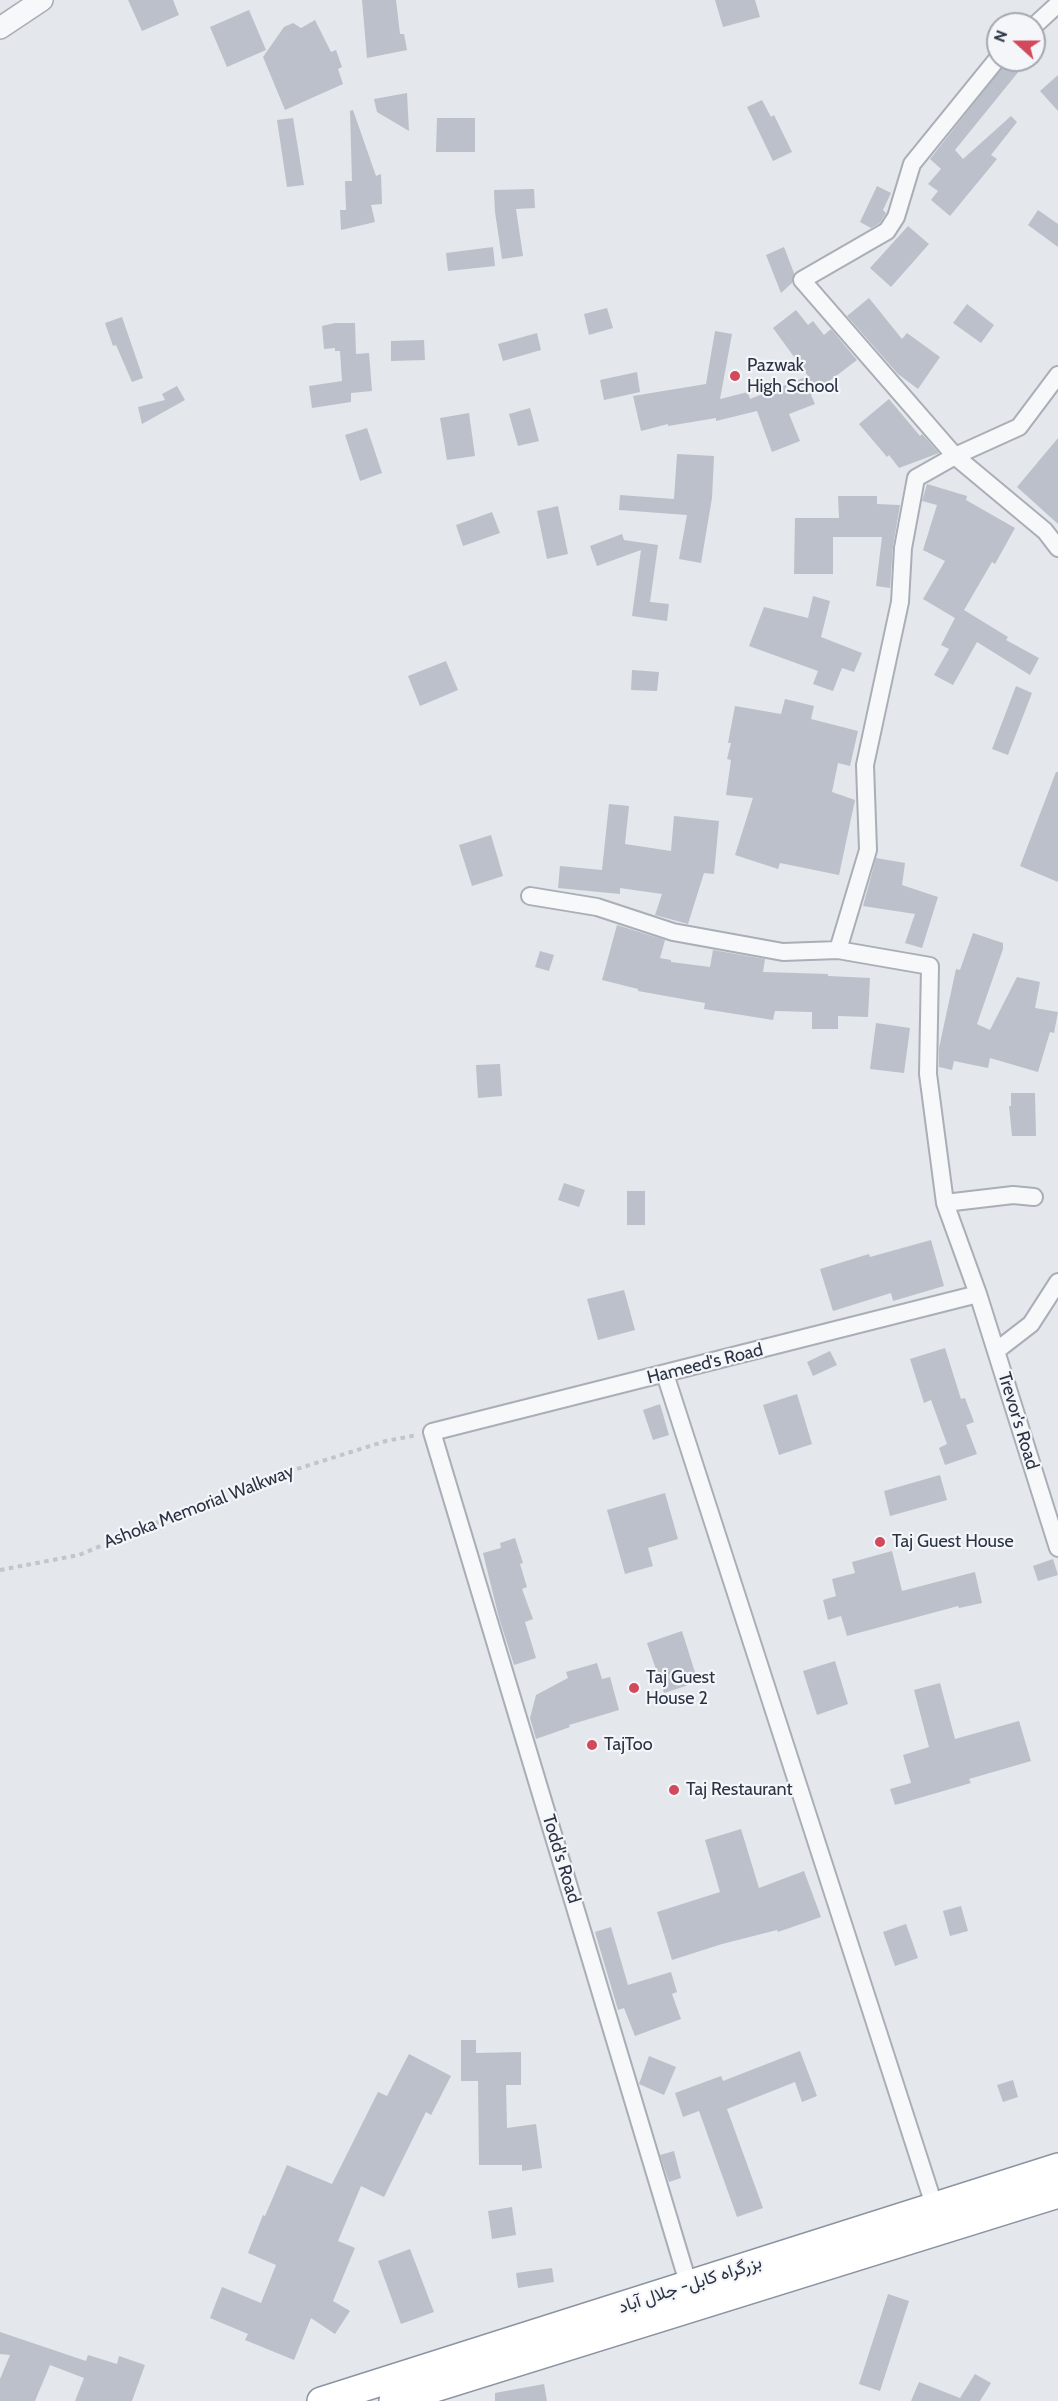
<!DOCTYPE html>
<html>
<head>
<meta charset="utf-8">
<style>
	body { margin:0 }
	#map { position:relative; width:1058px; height:2401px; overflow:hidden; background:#e4e7ec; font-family:Cabin,sans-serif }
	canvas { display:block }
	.north { position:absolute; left:986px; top:12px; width:60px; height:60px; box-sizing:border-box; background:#f4f6f9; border:2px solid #a4a8b1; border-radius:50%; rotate:291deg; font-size:16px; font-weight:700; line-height:24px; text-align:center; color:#2b3445 }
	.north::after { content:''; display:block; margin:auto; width:21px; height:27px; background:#d1495b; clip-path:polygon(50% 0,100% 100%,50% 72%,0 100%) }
</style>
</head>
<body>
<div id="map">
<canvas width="1058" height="2401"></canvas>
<div class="north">N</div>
</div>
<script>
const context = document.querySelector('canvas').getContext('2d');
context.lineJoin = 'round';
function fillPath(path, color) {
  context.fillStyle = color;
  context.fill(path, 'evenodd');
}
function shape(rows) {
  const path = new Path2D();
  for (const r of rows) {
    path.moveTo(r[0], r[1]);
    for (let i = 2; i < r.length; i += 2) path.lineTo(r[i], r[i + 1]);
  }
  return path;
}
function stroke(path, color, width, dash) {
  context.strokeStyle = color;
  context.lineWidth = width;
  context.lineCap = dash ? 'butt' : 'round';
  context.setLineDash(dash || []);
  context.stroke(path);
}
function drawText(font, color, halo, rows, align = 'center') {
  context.font = font + ' Cabin,Vazirmatn,sans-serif';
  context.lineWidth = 4.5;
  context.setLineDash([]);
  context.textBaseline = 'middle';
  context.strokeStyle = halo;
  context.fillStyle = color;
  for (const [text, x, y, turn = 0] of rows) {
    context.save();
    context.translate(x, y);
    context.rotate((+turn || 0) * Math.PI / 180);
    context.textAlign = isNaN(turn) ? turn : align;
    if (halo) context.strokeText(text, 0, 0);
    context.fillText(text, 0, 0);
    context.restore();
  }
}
const building = shape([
	[128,0,173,0,179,15,142,31],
	[362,0,396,0,400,34,404,34,407,50,367,58],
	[715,0,755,0,760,17,723,27],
	[249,10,266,50,227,67,210,27],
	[315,20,331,52,336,50,342,67,338,69,343,84,285,110,263,57,284,27,293,23,301,28],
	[1008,60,1028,60,955,150,963,159,1011,116,1017,122,991,155,997,159,950,216,931,200,938,191,928,184,941,169,930,159],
	[1058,75,1058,111,1040,91],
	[407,93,409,131,377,112,374,99],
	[762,100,771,117,774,115,792,152,773,161,747,107],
	[353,110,376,176,381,174,382,204,371,205,375,222,341,230,340,210,346,210,345,181,352,181,350,111],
	[293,118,304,185,287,187,277,120],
	[437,118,475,118,475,152,436,152],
	[877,186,891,193,883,210,886,213,880,223,871,228,860,222],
	[534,189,535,208,516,209,523,256,502,259,495,212,494,190],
	[1038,210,1058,224,1058,247,1028,225],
	[908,226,929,244,891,287,870,268],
	[493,247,495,266,448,271,446,253],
	[784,247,794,273,792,283,781,293,766,255],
	[869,298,902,339,907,333,940,357,918,389,898,374,847,316],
	[967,304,994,325,981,343,953,323],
	[607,308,613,328,589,335,584,314],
	[796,310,808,325,813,321,824,335,831,329,857,360,811,395,815,404,789,414,800,441,772,452,757,411,716,421,716,418,668,426,668,424,641,431,633,396,706,384,715,331,732,334,720,399,748,392,750,399,808,376,773,328],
	[122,317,143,378,132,382,116,345,113,346,105,323],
	[335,323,355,323,356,354,369,353,372,391,351,393,351,402,312,408,309,386,342,381,340,351,335,351,335,348,324,349,322,326],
	[537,333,541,350,503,361,498,344],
	[424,340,425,360,391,361,391,341],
	[637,372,640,392,604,400,600,380],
	[177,386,185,400,142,424,138,407,165,400,162,394],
	[889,399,920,436,922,434,939,453,899,468,889,455,887,457,859,424],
	[530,408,539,441,518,446,509,414],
	[469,413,475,456,447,460,440,418],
	[367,428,382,473,360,481,345,435],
	[1058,438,1058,524,1017,487],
	[677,454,714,456,712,498,701,563,679,559,687,515,619,510,620,495,674,499],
	[927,484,967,496,966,500,1015,528,995,564,992,562,964,610,1008,637,1006,640,1039,658,1030,675,977,642,953,685,934,675,949,649,941,645,955,618,923,599,945,561,923,550,937,505,922,501],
	[838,496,877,496,877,504,900,505,893,546,890,588,876,586,882,537,833,537,833,574,794,574,795,518,839,518],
	[558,506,568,554,547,559,537,511],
	[492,512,500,533,463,546,456,525],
	[622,534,624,540,658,545,650,602,669,604,667,621,632,616,641,550,597,566,590,546],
	[813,596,830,601,821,637,862,653,854,672,842,668,833,691,813,684,818,671,749,646,764,607,808,618],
	[446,661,458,690,420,706,408,676],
	[632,670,659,672,657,691,631,690],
	[1016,686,1032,693,1008,755,992,749],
	[785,699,814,706,811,719,858,731,850,766,838,763,832,792,855,800,839,875,780,863,778,869,735,855,753,798,726,795,731,760,727,759,731,743,728,743,735,706,781,714],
	[1056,772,1058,772,1058,882,1020,866],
	[609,804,629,806,625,844,671,851,674,816,719,821,714,874,704,873,688,924,655,915,662,894,620,888,620,894,558,888,560,866,602,870],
	[491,835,503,876,472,886,459,845],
	[876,858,905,863,902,885,938,897,922,948,905,943,915,914,863,906],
	[617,925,665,940,660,958,671,960,671,962,710,967,713,950,765,959,763,972,828,974,828,976,870,978,868,1017,838,1016,838,1029,812,1029,812,1012,775,1011,773,1020,704,1009,705,1003,638,991,638,989,602,980],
	[973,933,1003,943,1003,949,977,1024,990,1030,1017,977,1040,982,1035,1008,1058,1012,1054,1033,1050,1032,1038,1072,990,1058,988,1068,954,1061,952,1070,939,1067,939,1048,956,969,960,970],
	[540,951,554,955,549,971,535,967],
	[876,1023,910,1028,904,1073,870,1069],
	[500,1064,502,1096,478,1098,476,1065],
	[1011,1093,1035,1093,1036,1136,1012,1136,1009,1106,1011,1106],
	[564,1183,585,1190,579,1207,558,1200],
	[627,1191,645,1191,645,1225,627,1225],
	[931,1240,944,1286,893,1301,891,1293,833,1311,820,1269,869,1254,870,1257],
	[624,1290,635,1330,598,1340,587,1299],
	[945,1348,961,1399,965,1398,974,1422,966,1425,977,1454,945,1465,939,1448,947,1444,931,1400,924,1403,910,1359],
	[830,1351,837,1365,813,1376,807,1362],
	[797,1394,812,1444,779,1455,763,1405],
	[660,1404,669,1435,653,1440,643,1410],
	[940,1475,947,1500,890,1516,884,1491],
	[665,1493,678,1539,648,1548,653,1566,625,1574,607,1510],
	[515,1538,523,1563,520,1564,527,1587,522,1589,533,1619,525,1622,536,1658,514,1665,499,1618,483,1553,501,1548,500,1543],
	[892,1551,902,1591,975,1572,982,1603,959,1608,958,1606,847,1636,841,1616,828,1620,823,1600,836,1596,832,1579,855,1573,852,1562],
	[1053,1559,1058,1575,1038,1581,1033,1566],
	[682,1631,698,1682,664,1693,647,1643],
	[835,1661,848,1704,817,1715,803,1671],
	[597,1663,602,1679,610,1677,619,1710,569,1725,570,1727,536,1739,530,1718,536,1695,568,1678,566,1672],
	[940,1683,955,1739,1019,1721,1031,1761,969,1779,971,1783,895,1805,890,1789,911,1783,903,1755,929,1747,914,1690],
	[741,1829,759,1888,804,1871,821,1917,778,1932,777,1930,722,1944,672,1960,657,1912,720,1892,705,1840],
	[961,1906,968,1931,950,1936,943,1911],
	[906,1924,918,1958,895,1966,883,1932],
	[611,1927,628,1985,671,1972,677,1992,672,1994,681,2019,635,2036,624,2008,618,2010,595,1932],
	[461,2040,476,2040,476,2053,521,2052,521,2085,506,2085,507,2128,536,2124,542,2168,522,2171,522,2165,479,2165,478,2081,461,2081],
	[800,2051,817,2096,802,2102,795,2082,727,2109,763,2208,737,2217,699,2111,683,2117,675,2093,721,2076,723,2081],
	[409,2054,451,2076,431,2115,426,2112,384,2197,361,2186,338,2241,355,2248,333,2301,350,2311,335,2334,311,2318,294,2360,245,2340,248,2334,210,2318,222,2287,261,2303,276,2265,248,2253,263,2215,265,2216,287,2165,332,2184,378,2092,387,2096],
	[649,2056,676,2067,664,2095,639,2084],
	[1013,2080,1018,2097,1003,2102,997,2085],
	[674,2151,681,2178,669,2182,660,2155],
	[512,2207,516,2235,492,2239,488,2211],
	[410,2249,434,2312,401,2324,378,2261],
	[552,2268,554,2282,518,2288,516,2273],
	[888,2294,909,2301,880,2391,859,2384],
	[0,2332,86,2361,88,2355,117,2364,119,2356,145,2365,132,2401,75,2401,84,2378,50,2365,35,2401,0,2401,0,2379,10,2355,0,2354],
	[975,2374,991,2383,980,2401,911,2401,919,2382,960,2398],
	[544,2384,547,2401,495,2401,495,2393]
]);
const path = shape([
	[0,1570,79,1555,249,1484,386,1441,417,1435]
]);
const minor = shape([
	[1034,26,1058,4],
	[998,58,912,164,896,217,887,231,802,280,955,456,1045,531,1058,548],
	[1058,375,1019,427,955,456,916,478,903,548,900,602,865,765,868,850,838,950,930,966,928,1074,945,1203,978,1294,1058,1548],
	[530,896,597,907,673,932,783,952,838,950],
	[945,1203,1013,1195,1034,1197],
	[996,1351,1031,1324,1058,1282],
	[665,1374,935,2208],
	[689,2286,432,1432,978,1294]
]);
const tertiary = shape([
	[0,28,42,0]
]);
const trunk = shape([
	[321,2401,1058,2167],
	[393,2401,1058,2194]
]);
const markers = [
	[735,376,6,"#d1495b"],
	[880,1542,6,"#d1495b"],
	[634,1688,6,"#d1495b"],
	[592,1745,6,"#d1495b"],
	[674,1790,6,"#d1495b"]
];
const poiNames = [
	["Pazwak",747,366],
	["High School",747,387],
	["Taj Guest House",892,1542],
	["Taj Guest",646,1678],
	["House 2",646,1699],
	["TajToo",604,1745],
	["Taj Restaurant",686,1790]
];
const streetNames = [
	["Hameed's Road",705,1364,-14],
	["Trevor's Road",1018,1421,73],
	["Ashoka Memorial Walkway",199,1507,-21],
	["Todd's Road",561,1859,73],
	["بزرگراه کابل- جلال آباد",690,2285,-18]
];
fillPath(building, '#bbc0ca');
stroke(minor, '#a9aeb7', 20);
stroke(tertiary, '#a9aeb7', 24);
stroke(trunk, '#8b94a3', 30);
stroke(path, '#c2c5cb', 4, [4.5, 4.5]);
stroke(minor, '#f7f8fa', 16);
stroke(tertiary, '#f7f8fa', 21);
stroke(trunk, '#fff', 27);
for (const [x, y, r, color] of markers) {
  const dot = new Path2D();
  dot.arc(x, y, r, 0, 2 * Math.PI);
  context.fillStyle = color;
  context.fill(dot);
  stroke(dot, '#f4f6f9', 2);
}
drawText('18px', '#2b3445', '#f4f6f9', poiNames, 'left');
drawText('18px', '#2b3445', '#f4f6f9', streetNames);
</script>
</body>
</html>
